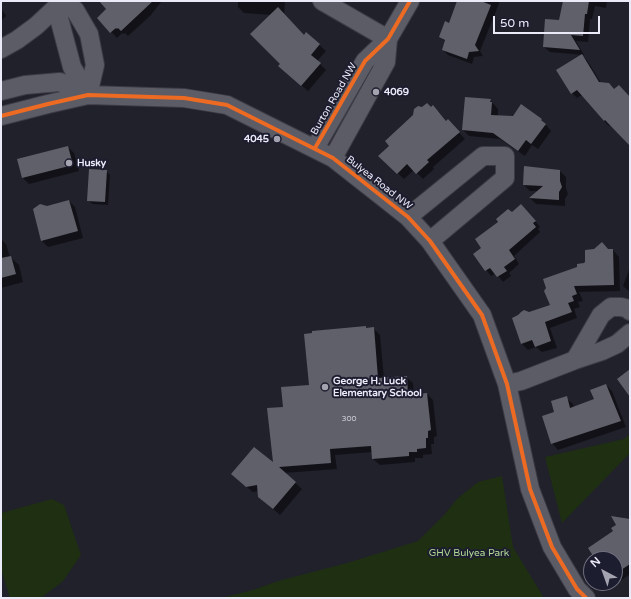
<!DOCTYPE html>
<html>
<head>
<meta charset="utf-8">
<style>
	body { margin:0 }
	#map { position:relative; width:631px; height:599px; overflow:hidden; background:#21212c; font-family:"Varela Round",sans-serif }
	canvas { display:block }
	.frame { position:absolute; inset:0; border:2px solid #eaeaf8; pointer-events:none }
	.north { position:absolute; left:583px; top:551px; width:40px; height:40px; box-sizing:border-box; background:#1d1d30; border:1px solid #6f6f80; border-radius:50%; rotate:319deg; font-size:11px; font-weight:700; line-height:16px; text-align:center; color:#eaeaf8 }
	.north::after { content:''; display:block; margin:auto; width:14px; height:18px; background:#a4a4b1; clip-path:polygon(50% 0,100% 100%,50% 72%,0 100%) }
	.scale { position:absolute; left:493px; top:16px; width:107px; height:18px; box-sizing:border-box; border:2px solid #eaeaf8; border-top:0; padding-left:5px; font-size:12px; line-height:14px; white-space:nowrap; color:#eaeaf8; -webkit-text-stroke:3px #1d1d30; paint-order:stroke }
</style>
</head>
<body>
<div id="map">
<canvas width="631" height="599"></canvas>
<div class="frame"></div>
<div class="north">N</div>
<div class="scale">50 m</div>
</div>
<script>
const context = document.querySelector('canvas').getContext('2d');
context.lineJoin = 'round';
function fillPath(path, color) {
  context.fillStyle = color;
  context.fill(path, 'evenodd');
}
function shape(rows) {
  const path = new Path2D();
  for (const r of rows) {
    path.moveTo(r[0], r[1]);
    for (let i = 2; i < r.length; i += 2) path.lineTo(r[i], r[i + 1]);
  }
  return path;
}
function stroke(path, color, width, dash) {
  context.strokeStyle = color;
  context.lineWidth = width;
  context.lineCap = dash ? 'butt' : 'round';
  context.setLineDash(dash || []);
  context.stroke(path);
}
function drawText(font, color, halo, rows, align = 'center') {
  context.font = font + ' "Varela Round",sans-serif';
  context.lineWidth = 4;
  context.setLineDash([]);
  context.textBaseline = 'middle';
  context.strokeStyle = halo;
  context.fillStyle = color;
  for (const [text, x, y, turn = 0] of rows) {
    context.save();
    context.translate(x, y);
    context.rotate((+turn || 0) * Math.PI / 180);
    context.textAlign = isNaN(turn) ? turn : align;
    if (halo) context.strokeText(text, 0, 0);
    context.fillText(text, 0, 0);
    context.restore();
  }
}
const green = shape([
	[630,434,630,453,562,523,545,457,624,439],
	[502,476,513,547,544,598,221,598,253,590,278,581,347,563,418,541,444,515,457,499,478,482],
	[52,499,64,505,81,555,63,581,41,598,10,598,1,569,1,513]
]);
const shadow = shape([
	[103,1,162,1,150,16,128,36,125,33,123,34,122,33,117,38,98,18,108,9],
	[238,1,285,1,284,16,304,36,307,34,326,51,317,61,326,70,308,91,286,72,281,64,272,15,244,13,238,7],
	[458,1,500,1,480,51,483,56,474,57,472,64,448,55,443,50,446,42,440,37,449,24],
	[564,1,607,1,606,8,595,6,592,19,590,19,588,42,576,41,584,55,550,52,544,47,560,21],
	[1,8,6,16,1,21],
	[582,55,587,60,601,83,630,98,630,145,610,125,609,126,604,121,582,95,577,98,572,93],
	[490,100,498,109,498,116,541,120,547,126,551,131,538,149,532,145,525,156,500,139,469,136,463,130],
	[431,108,439,112,447,122,454,127,465,139,433,167,434,169,423,179,414,170,404,179,380,156],
	[68,147,74,153,79,171,29,184,23,178],
	[106,171,110,175,108,205,92,204,88,200],
	[560,171,566,177,566,188,568,194,565,199,565,206,536,204,530,198,538,191,530,191,524,185],
	[69,201,75,207,83,238,48,247,42,241],
	[527,211,540,227,538,229,540,232,514,256,519,264,509,273,511,276,503,282,496,273,491,276,474,254,483,248,512,214],
	[1,239,6,244,10,257,19,265,23,282,1,288],
	[609,250,613,250,619,257,620,291,579,292,583,301,578,302,580,307,574,309,577,318,550,328,557,348,542,352,536,347,528,350,522,344,529,313,552,305,584,264],
	[630,267,630,292,623,286],
	[373,328,380,335,384,379,406,377,413,383,414,395,427,394,433,400,437,436,434,437,434,444,431,444,432,454,423,455,423,458,415,458,415,462,380,465,373,459,373,452,335,455,337,469,284,473,302,489,280,515,266,503,259,491,253,492,238,480,274,465,284,407,310,386,367,329],
	[606,385,612,391,626,427,558,450,552,443,555,413,566,398,573,404,574,408,595,400],
	[630,518,630,574,619,582,615,578,615,559,592,559,590,556,614,531]
]);
const building = shape([
	[99,1,153,1,121,31,118,28,117,29,116,28,110,33,97,18,106,9],
	[457,1,481,1,491,5,475,45,479,51,469,52,467,59,442,50,445,40,439,37,445,21,449,23],
	[563,1,589,1,587,14,585,14,583,36,571,35,580,50,543,47,545,19,559,20],
	[278,7,304,35,306,32,320,44,311,55,321,63,301,86,278,66,280,64,250,34],
	[582,54,599,82,609,83,614,89,619,85,630,97,630,146,605,120,604,121,577,90,571,94,556,70],
	[465,97,491,99,490,102,492,102,491,115,513,116,521,104,542,119,541,120,546,124,531,144,526,140,518,151,493,133,462,130],
	[427,103,431,107,433,105,446,121,448,119,460,132,427,160,429,162,416,174,407,164,397,174,378,156,389,146,385,141,413,115,414,109,418,106,422,107],
	[68,146,73,165,22,178,17,159],
	[524,166,560,170,560,181,562,187,559,192,559,200,529,198,543,186,523,185],
	[89,169,107,170,105,202,87,201],
	[69,200,78,231,41,241,33,209,40,204,47,206],
	[521,204,536,221,533,223,536,227,509,250,515,259,504,267,507,271,497,277,490,268,485,271,473,254,481,248,475,239,498,222,496,219,508,209,512,212],
	[602,242,608,249,613,249,614,285,574,286,577,294,572,296,574,301,568,303,572,312,545,322,551,341,535,347,532,340,521,344,512,318,518,315,521,312,524,310,529,312,550,305,544,291,546,288,543,279,577,267,577,264,584,263,585,262,585,250,594,249],
	[11,256,16,274,1,278,1,258],
	[366,326,366,328,374,327,378,378,407,376,408,395,427,393,431,430,428,431,428,438,426,438,426,448,417,449,417,452,409,452,409,456,372,459,371,446,330,449,331,463,279,467,296,482,273,509,258,497,257,485,246,487,231,474,254,447,273,462,267,408,283,407,281,387,309,385,304,334,312,333,312,331],
	[630,369,630,397,617,379],
	[606,384,621,421,551,444,542,416,554,412,551,401,567,396,570,408,594,399,590,390],
	[611,516,630,519,630,564,615,574,615,559,595,559,588,548,613,531,611,528,616,525]
]);
const minor = shape([
	[60,1,75,10,89,34,95,65,88,95],
	[322,1,388,39],
	[61,3,59,18,72,67,88,95],
	[1,49,17,40,36,26,63,1],
	[1,91,25,85,60,82,88,95],
	[1,116,48,104,88,95,184,98,227,105,333,158,408,217,430,241,482,315,507,384,530,489,552,547,577,589,586,598],
	[315,148,365,61,388,39,410,1],
	[333,158,386,62,388,39],
	[408,217,483,156,505,156,505,178,430,241],
	[575,360,601,315,611,307,621,307,629,309,630,311],
	[507,384,521,381,575,360,602,351,617,344,630,333]
]);
const cycleway = shape([
	[1,116,48,104,88,95,184,98,227,105,333,158,408,217,430,241,482,315,507,384,530,489,552,547,577,589,586,598],
	[315,148,365,61,388,39,410,1]
]);
const markers = [
	[376,92,4,"#a4a4b1"],
	[277,139,4,"#a4a4b1"],
	[69,163,4,"#a4a4b1"],
	[325,387,4,"#a4a4b1"]
];
const numberNames = [
	["300",349,419]
];
const poiNames = [
	["4069",384,92],
	["4045",269,139,"right"],
	["Husky",77,163],
	["George H. Luck",333,381],
	["Elementary School",333,393]
];
const streetNames = [
	["Burton Road NW",334,99,-60],
	["Bulyea Road NW",379,183,38]
];
const parkNames = [
	["GHV Bulyea Park",469,553]
];
fillPath(green, '#1e2f12');
fillPath(shadow, '#0007');
fillPath(building, '#60606a');
stroke(minor, '#3c3b45', 20);
stroke(minor, '#5c5c66', 18);
stroke(cycleway, '#ed6a23', 4);
for (const [x, y, r, color] of markers) {
  const dot = new Path2D();
  dot.arc(x, y, r, 0, 2 * Math.PI);
  context.fillStyle = color;
  context.fill(dot);
  stroke(dot, '#1d1d30', 1.5);
}
drawText('8px', '#c8c8d4', null, numberNames);
drawText('bold 10px', '#eaeaf8', '#1d1d30', poiNames, 'left');
drawText('10px', '#eaeaf8', '#1d1d30', streetNames);
drawText('10px', '#b0db94', '#1d1d30', parkNames);
</script>
</body>
</html>
